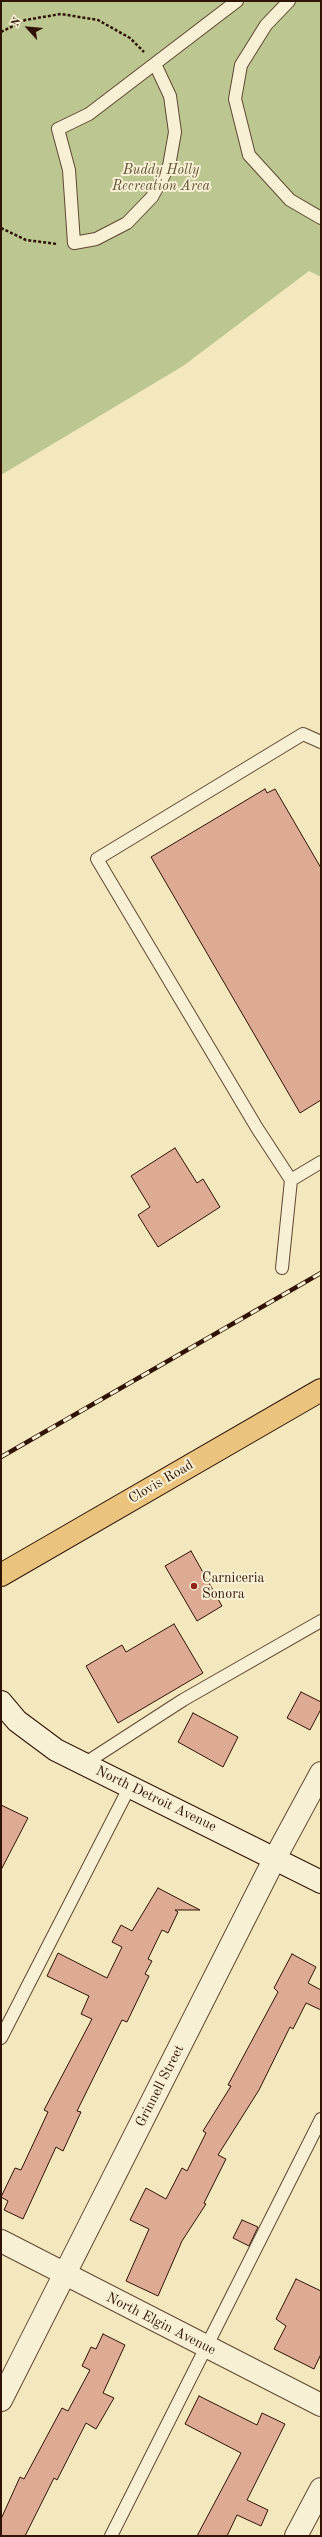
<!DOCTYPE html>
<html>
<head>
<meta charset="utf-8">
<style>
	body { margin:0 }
	#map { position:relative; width:322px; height:2537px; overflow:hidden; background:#f3e8bd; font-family:"Old Standard TT",serif }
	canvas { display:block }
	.frame { position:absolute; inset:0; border:2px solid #301305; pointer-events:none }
	.north { position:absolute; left:8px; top:8px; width:40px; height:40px; -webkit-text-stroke:3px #f7f0d4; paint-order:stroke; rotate:297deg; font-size:11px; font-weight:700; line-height:16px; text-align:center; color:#301305 }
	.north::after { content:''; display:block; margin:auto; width:14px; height:18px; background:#301305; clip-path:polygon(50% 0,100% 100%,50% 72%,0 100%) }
</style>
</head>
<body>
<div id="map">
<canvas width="322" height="2537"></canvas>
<div class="frame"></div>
<div class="north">N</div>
</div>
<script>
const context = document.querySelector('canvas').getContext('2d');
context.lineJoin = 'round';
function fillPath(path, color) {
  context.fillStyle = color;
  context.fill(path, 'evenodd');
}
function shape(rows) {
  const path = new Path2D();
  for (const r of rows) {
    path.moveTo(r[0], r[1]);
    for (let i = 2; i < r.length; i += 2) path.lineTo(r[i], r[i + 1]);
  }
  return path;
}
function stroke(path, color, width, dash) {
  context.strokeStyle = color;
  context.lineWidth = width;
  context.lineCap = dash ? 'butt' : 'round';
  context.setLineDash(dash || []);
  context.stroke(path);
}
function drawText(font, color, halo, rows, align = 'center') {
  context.font = font + ' "Old Standard TT",serif';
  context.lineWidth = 4;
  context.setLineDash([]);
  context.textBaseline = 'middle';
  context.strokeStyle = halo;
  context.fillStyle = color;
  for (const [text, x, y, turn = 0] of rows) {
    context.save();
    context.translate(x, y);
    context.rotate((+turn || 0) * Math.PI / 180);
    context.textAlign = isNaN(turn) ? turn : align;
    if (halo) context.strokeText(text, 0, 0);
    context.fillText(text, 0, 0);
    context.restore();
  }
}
const green = shape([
	[1,1,321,1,321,277,309,271,183,366,1,475]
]);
const building = shape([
	[265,789,267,793,275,789,321,868,321,1100,300,1113,151,857,265,789],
	[175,1148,197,1183,203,1179,220,1207,158,1247,138,1215,150,1207,131,1176,175,1148],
	[191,1551,222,1606,197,1621,165,1566,191,1551],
	[174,1624,203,1673,118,1723,86,1666,122,1645,126,1652,174,1624],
	[301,1692,321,1702,321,1709,310,1730,287,1718,301,1692],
	[193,1713,238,1737,223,1767,178,1742,193,1713],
	[1,1805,28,1818,1,1870,1,1805],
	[158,1888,200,1910,175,1910,178,1912,168,1933,162,1930,148,1959,152,1961,145,1974,149,1976,127,2022,122,2020,77,2111,81,2112,63,2151,56,2147,23,2219,4,2210,8,2201,1,2197,15,2168,21,2170,48,2112,44,2110,92,2019,81,2014,89,1996,47,1976,58,1953,107,1978,122,1947,112,1942,121,1925,132,1931,158,1888],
	[292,1954,316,1967,308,1983,321,1990,321,2010,306,2003,293,2029,290,2027,259,2090,218,2155,226,2159,204,2203,206,2204,182,2241,158,2296,126,2281,149,2229,130,2220,146,2188,166,2199,182,2168,187,2171,206,2133,203,2131,231,2086,228,2085,278,1992,274,1988,292,1954],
	[242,2220,258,2227,249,2246,233,2238,242,2220],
	[296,2279,321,2291,321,2354,314,2369,274,2349,286,2326,276,2319,296,2279],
	[103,2334,125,2345,103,2393,114,2398,96,2429,86,2423,57,2480,54,2478,25,2536,1,2536,1,2519,20,2477,24,2479,62,2408,68,2411,90,2370,82,2366,91,2347,96,2349,103,2334],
	[199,2396,257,2425,262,2413,285,2424,247,2500,268,2510,261,2526,237,2515,227,2536,197,2536,241,2453,185,2424,199,2396]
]);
const path = shape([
	[1,32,25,20,61,14,98,20,130,38,144,52],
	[1,228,26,240,57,244]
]);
const lane = shape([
	[289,1,266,25,241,65,235,99,249,155,290,200,321,218],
	[155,64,170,96,175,132,169,166,152,197,127,223,96,239,74,243,69,170,58,129,89,114,237,1],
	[291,1180,257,1128,97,859,303,734,321,742],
	[282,1268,291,1180,321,1162],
	[84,1764,183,1700,321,1621],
	[1,2038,130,1786],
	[111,2536,321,2119]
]);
const street = shape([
	[1,2241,321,2405],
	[1,2400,275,1858,321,1773],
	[296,2536,321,2489]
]);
const secondary = shape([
	[1,1702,17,1721,56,1750,321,1882]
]);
const highway = shape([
	[1,1575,321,1390]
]);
const rail = shape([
	[1,1457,321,1273]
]);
const markers = [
	[194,1586,4,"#8f2418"]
];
const parkNames = [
	["Buddy Holly",161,170],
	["Recreation Area",161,186]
];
const streetNames = [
	["Clovis Road",161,1482,-30],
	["North Detroit Avenue",156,1799,26],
	["Grinnell Street",160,2086,-63],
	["North Elgin Avenue",161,2324,27]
];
const poiNames = [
	["Carniceria",202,1578],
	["Sonora",202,1594]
];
fillPath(green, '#bbc691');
fillPath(building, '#ddaa94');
stroke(building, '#301305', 1);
stroke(lane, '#614833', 14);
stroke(street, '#614833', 24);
stroke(secondary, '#301305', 24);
stroke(highway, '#301305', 24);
stroke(path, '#301305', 2.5, [3, 2]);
stroke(lane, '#f7f0d4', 12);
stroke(street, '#f7f0d4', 22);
stroke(secondary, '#f7f0d4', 22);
stroke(highway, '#eac47e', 22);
stroke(rail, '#301305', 4.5);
stroke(rail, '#f7f0d4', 3, [9]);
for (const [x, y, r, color] of markers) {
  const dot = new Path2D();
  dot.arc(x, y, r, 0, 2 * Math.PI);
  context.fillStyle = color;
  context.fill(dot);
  stroke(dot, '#f7f0d4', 1.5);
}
drawText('italic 14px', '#615236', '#f7f0d4', parkNames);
drawText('14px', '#301305', '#f7f0d4', streetNames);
drawText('14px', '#301305', '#f7f0d4', poiNames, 'left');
</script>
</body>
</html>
